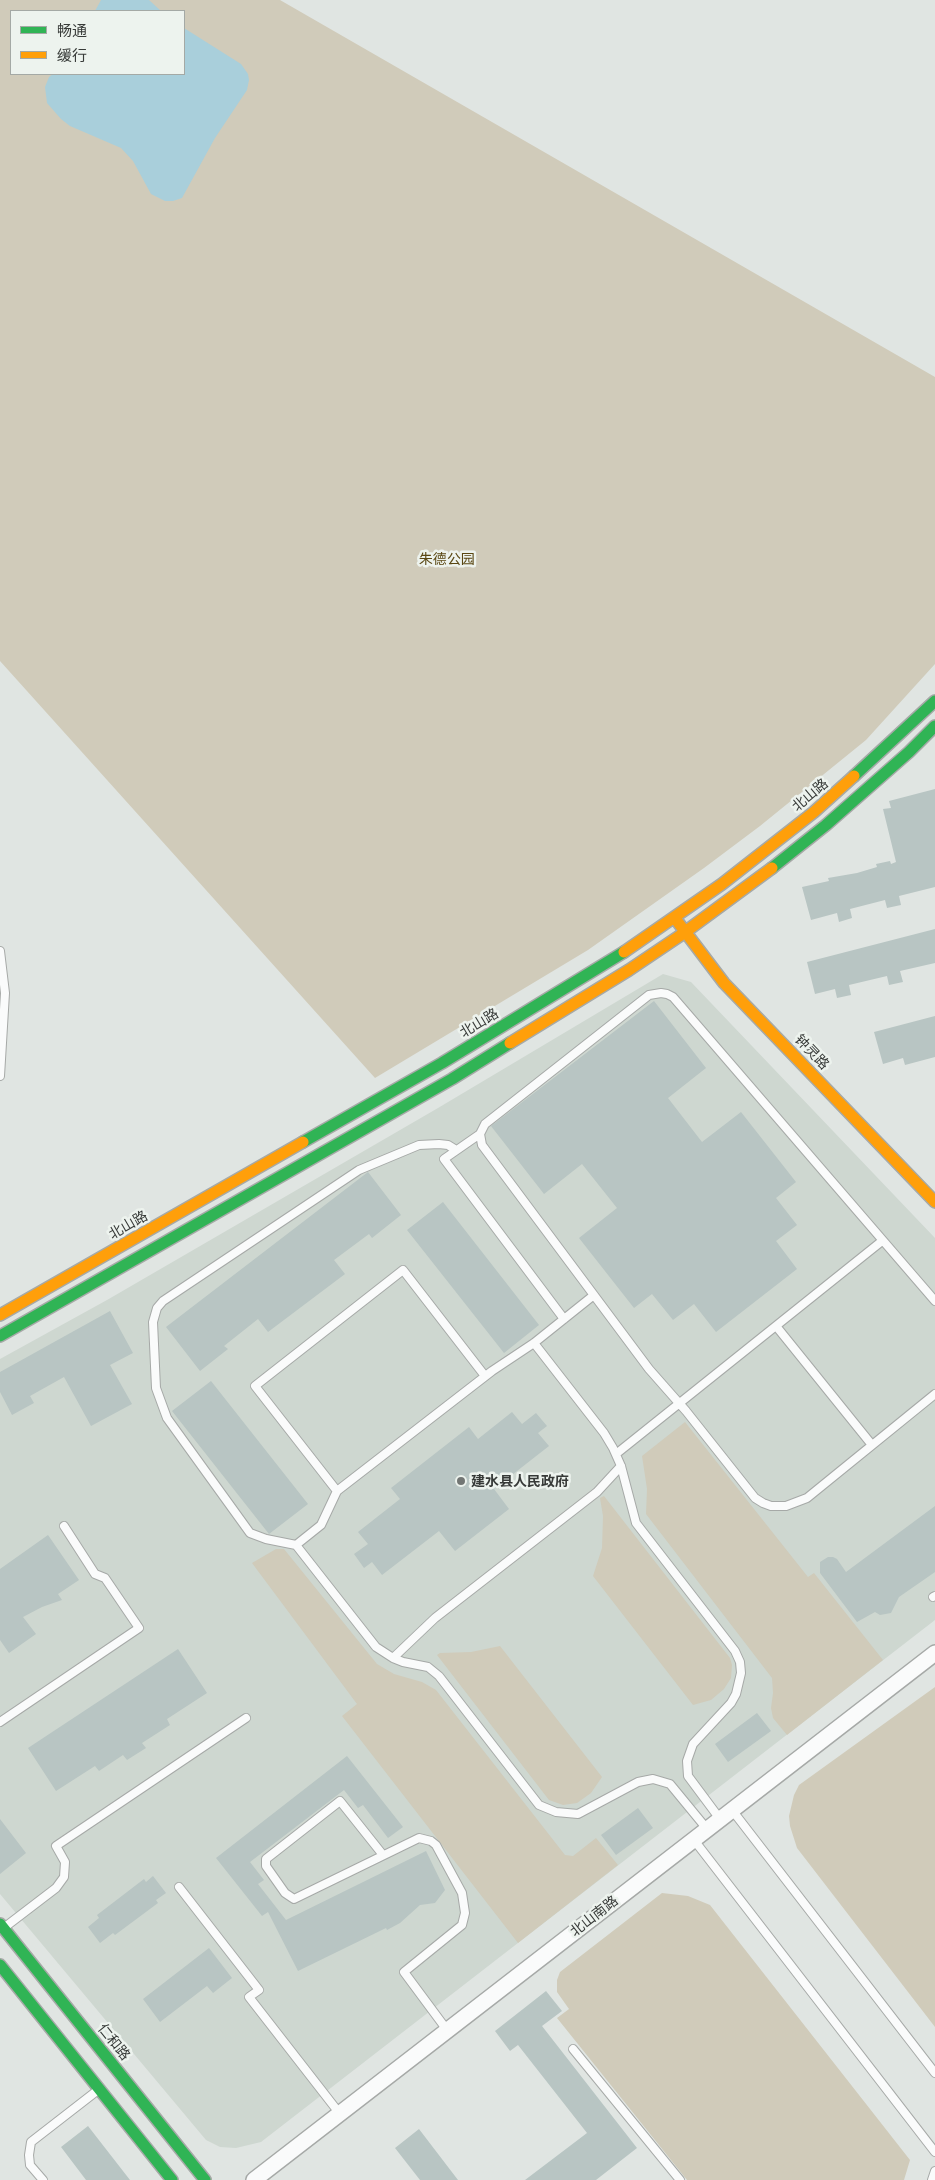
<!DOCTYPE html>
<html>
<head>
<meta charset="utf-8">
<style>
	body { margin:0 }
	#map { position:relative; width:935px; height:2180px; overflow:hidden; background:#e0e5e2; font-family:Commissioner,"Noto Sans SC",sans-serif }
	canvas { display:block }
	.legend { position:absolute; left:10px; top:10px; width:175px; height:65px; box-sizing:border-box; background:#edf3ee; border:1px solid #a4a9a5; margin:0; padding:6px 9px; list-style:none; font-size:15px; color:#373a38 }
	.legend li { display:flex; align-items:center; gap:10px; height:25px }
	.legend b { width:25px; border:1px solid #a4a9a5 }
</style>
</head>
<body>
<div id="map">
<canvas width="935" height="2180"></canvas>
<ul class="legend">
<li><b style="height:6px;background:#30b455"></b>畅通</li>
<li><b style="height:6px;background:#ff9f0a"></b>缓行</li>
</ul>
</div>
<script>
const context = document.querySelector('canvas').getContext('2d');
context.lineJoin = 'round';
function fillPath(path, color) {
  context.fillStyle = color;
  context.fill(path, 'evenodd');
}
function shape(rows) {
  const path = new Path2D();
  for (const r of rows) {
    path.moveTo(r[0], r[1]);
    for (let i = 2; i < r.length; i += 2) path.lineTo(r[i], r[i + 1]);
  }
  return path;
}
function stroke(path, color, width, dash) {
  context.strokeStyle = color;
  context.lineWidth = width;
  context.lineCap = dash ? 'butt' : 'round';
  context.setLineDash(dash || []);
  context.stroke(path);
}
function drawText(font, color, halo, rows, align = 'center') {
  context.font = font + ' Commissioner,"Noto Sans SC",sans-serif';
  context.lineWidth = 5;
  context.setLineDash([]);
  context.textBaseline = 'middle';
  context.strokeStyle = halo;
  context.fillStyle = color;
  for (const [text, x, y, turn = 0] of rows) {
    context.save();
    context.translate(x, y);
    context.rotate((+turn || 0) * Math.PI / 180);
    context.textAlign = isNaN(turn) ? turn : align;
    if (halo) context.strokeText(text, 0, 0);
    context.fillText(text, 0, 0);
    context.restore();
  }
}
const built = shape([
	[663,974,691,982,935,1238,935,1620,261,2142,236,2148,220,2147,206,2140,0,1894,0,1359,107,1300,438,1108]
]);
const green = shape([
	[0,0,280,0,935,377,935,664,866,740,760,826,704,868,588,950,375,1078,0,661],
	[11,11,184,11,184,74,11,74],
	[685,1422,808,1577,814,1573,883,1660,787,1735,773,1718,771,1708,773,1693,772,1678,646,1514,647,1489,642,1456],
	[604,1496,730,1658,732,1665,731,1678,724,1689,711,1700,693,1705,593,1576,602,1548,603,1516,600,1498],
	[276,1549,284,1549,377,1664,394,1674,422,1682,436,1690,565,1855,573,1856,596,1838,618,1865,518,1943,342,1716,357,1704,252,1563],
	[500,1646,602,1777,591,1793,577,1803,563,1805,549,1800,437,1655,440,1653,471,1652],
	[935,1687,935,2027,797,1848,790,1826,789,1816,794,1795,799,1785],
	[662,1893,688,1896,710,1905,910,2160,904,2180,687,2180,557,2018,569,2009,557,1992,557,1980,560,1972]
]);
const water = shape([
	[101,0,149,0,161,11,95,11],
	[184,28,241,64,248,74,249,80,247,90,215,138,182,198,173,201,165,201,151,194,133,161,121,148,70,126,61,119,47,103,45,87,49,77,53,74,184,74]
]);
const building = shape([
	[935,789,935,887,899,896,901,905,887,908,885,900,850,909,852,918,839,922,837,913,811,920,802,887,829,881,828,878,857,873,877,867,876,864,890,861,891,864,896,862,883,809,891,808,889,801],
	[935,929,935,963,900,971,903,982,889,985,887,976,849,985,851,995,837,998,835,989,815,994,807,962],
	[654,1001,706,1068,668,1098,702,1142,741,1112,796,1182,776,1198,797,1225,776,1241,797,1269,716,1332,694,1304,673,1320,652,1294,634,1308,579,1238,617,1208,582,1164,544,1194,491,1126],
	[935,1016,935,1057,905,1065,903,1058,883,1064,874,1032],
	[368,1172,401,1215,372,1238,369,1234,334,1260,345,1274,268,1332,258,1319,224,1346,228,1349,200,1371,166,1327],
	[443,1202,539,1325,504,1353,407,1230],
	[110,1311,133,1353,110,1365,132,1404,91,1426,64,1377,30,1396,34,1403,12,1415,0,1392,0,1372],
	[211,1381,308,1504,269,1534,172,1411],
	[512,1412,522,1424,536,1413,547,1426,538,1433,549,1446,494,1489,509,1509,455,1551,439,1531,382,1575,372,1562,364,1568,354,1554,368,1544,358,1532,400,1499,391,1488,469,1427,478,1439],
	[935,1506,935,1572,899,1597,891,1613,880,1615,875,1612,857,1622,820,1573,820,1562,828,1557,833,1557,837,1559,846,1572],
	[48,1535,79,1580,58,1594,62,1600,42,1607,23,1617,36,1634,9,1653,0,1640,0,1569],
	[178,1649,207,1693,167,1719,170,1725,142,1743,146,1748,127,1760,123,1755,99,1771,95,1766,56,1791,28,1748],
	[757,1713,771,1731,728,1762,715,1744],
	[347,1756,403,1827,388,1838,363,1805,358,1808,344,1790,250,1862,264,1880,258,1884,286,1920,426,1851,445,1890,435,1903,420,1905,400,1923,387,1930,386,1928,298,1971,268,1912,262,1916,216,1858],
	[638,1808,653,1828,616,1855,601,1835],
	[0,1819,26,1853,0,1874],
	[153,1876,166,1893,156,1900,158,1903,115,1935,113,1933,100,1943,88,1927,99,1918,97,1915,144,1879,146,1882],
	[209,1948,232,1978,213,1993,207,1986,160,2022,143,1999],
	[546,1991,562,2011,542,2026,637,2148,596,2180,525,2180,587,2133,518,2045,510,2051,495,2031],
	[88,2126,130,2180,86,2180,61,2147],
	[419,2129,458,2180,420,2180,395,2148]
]);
const lane = shape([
	[0,951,5,993,0,1076],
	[480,1134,444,1159,564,1319],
	[594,1295,534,1343,492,1371,337,1491,321,1525,296,1545,376,1647,393,1658,403,1662,428,1667,439,1676,539,1805,556,1812,578,1814,638,1782,653,1779,670,1784,707,1829],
	[935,1301,673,997,667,994,661,993,649,995,485,1124,480,1134,482,1145,649,1369,686,1411,755,1498,763,1503,771,1506,786,1506,807,1498,935,1394],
	[776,1326,872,1445],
	[534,1343,604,1433,613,1448,621,1466,636,1523,735,1651,740,1662,741,1673,736,1694,731,1703,693,1744,687,1761,688,1776,720,1819],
	[616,1454,882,1241],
	[337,1491,255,1386,403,1270,485,1376],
	[296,1545,266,1539,250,1533,167,1418,156,1388,153,1322,157,1308,163,1301,359,1170,419,1145,439,1144,448,1145,456,1150],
	[933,1597,935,1596],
	[393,1658,435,1618,597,1492,621,1466],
	[0,1722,139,1628,105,1578,95,1574,64,1526],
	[732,1810,935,2073],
	[694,1840,935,2152],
	[383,1855,340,1801,266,1859,266,1866,285,1893,294,1899,419,1838,431,1841,436,1845,462,1893,465,1913,462,1925,404,1972,447,2030],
	[179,1887,259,1990,249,1997,340,2114],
	[5,1927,56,1888,64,1877,65,1862,56,1846,246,1718],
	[573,2049,680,2180],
	[43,2180,30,2165,29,2155,31,2142,98,2090],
	[932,2180,935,2171]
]);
const street = shape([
	[254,2180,935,1653]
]);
const fast = shape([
	[854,776,935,701],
	[772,868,826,825,909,752,935,726],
	[303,1142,442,1063,624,952],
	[0,1336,452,1079,510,1043],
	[0,1924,205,2180],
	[0,1965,172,2180]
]);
const slow = shape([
	[677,921,724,983,935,1202],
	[624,952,722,884,814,812,854,776],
	[510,1043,629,970,681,935,772,868],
	[0,1315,303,1142]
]);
const markers = [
	[461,1481,5,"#727674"]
];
const parkNames = [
	["朱德公园",447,559]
];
const streetNames = [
	["北山路",810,795,-40],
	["北山路",479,1023,-31],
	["钟灵路",812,1052,46],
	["北山路",128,1225,-30],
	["北山南路",594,1916,-38],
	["仁和路",114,2042,51]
];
const poiNames = [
	["建水县人民政府",471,1481]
];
fillPath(built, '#ced7d0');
fillPath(green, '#d0cbba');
fillPath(water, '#a9cfdb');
fillPath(building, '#b8c5c3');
stroke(lane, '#a6a9a7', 10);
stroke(street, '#a6a9a7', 18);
stroke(fast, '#a6a9a7', 14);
stroke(slow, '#a6a9a7', 14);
stroke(lane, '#fafbfb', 8);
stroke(street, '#fafbfb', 15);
stroke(fast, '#30b455', 11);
stroke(slow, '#ff9f0a', 11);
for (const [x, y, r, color] of markers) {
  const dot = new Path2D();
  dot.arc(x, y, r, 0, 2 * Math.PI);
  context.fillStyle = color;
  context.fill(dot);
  stroke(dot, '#edf3ee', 2);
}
drawText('14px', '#5a4713', '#edf3ee', parkNames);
drawText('14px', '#373a38', '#edf3ee', streetNames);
drawText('bold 14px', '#373a38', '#edf3ee', poiNames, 'left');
</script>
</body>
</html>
